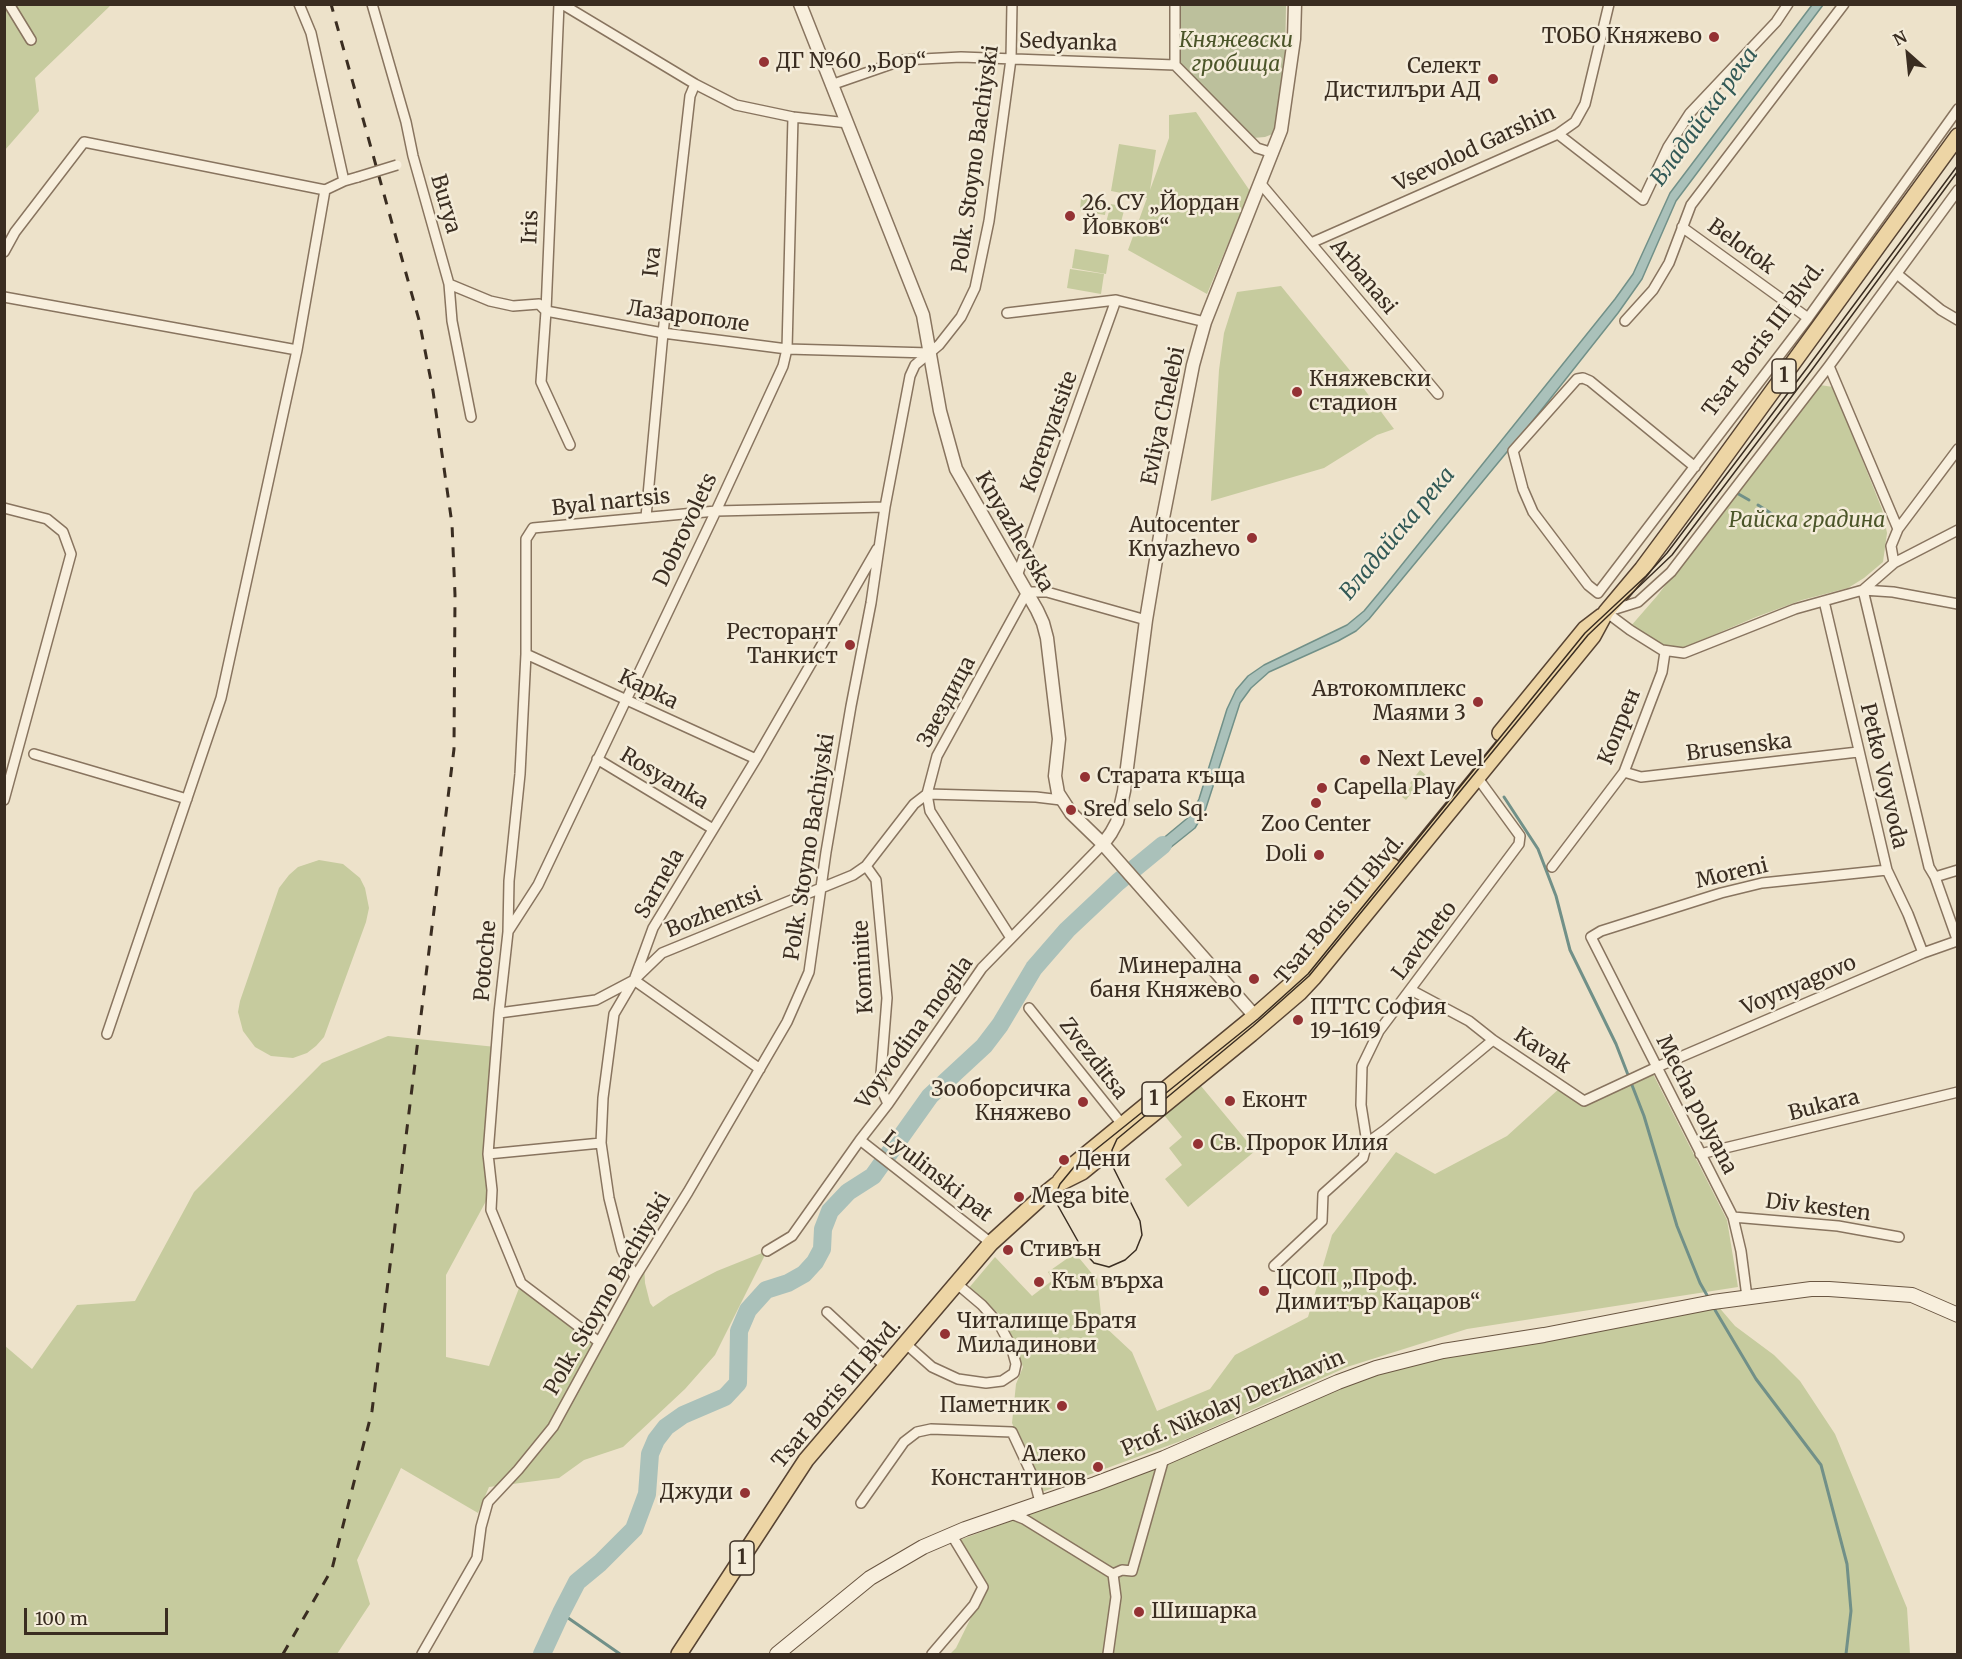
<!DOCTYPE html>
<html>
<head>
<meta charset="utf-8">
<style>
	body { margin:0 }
	#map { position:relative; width:1962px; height:1659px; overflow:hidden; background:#ede2ca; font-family:Merriweather,serif }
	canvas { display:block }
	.frame { position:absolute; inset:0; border:6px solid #3a2d21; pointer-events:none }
	.north { position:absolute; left:1878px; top:24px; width:60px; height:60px; -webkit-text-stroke:4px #f4ecd9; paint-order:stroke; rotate:333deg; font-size:16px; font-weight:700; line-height:24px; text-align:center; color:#3a2d21 }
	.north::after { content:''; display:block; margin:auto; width:21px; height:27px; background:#3a2d21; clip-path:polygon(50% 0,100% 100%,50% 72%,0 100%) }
	.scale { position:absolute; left:24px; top:1608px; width:144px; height:27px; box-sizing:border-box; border:3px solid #3a2d21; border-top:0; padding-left:8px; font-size:18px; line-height:21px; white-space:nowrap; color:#3a2d21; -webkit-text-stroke:4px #f4ecd9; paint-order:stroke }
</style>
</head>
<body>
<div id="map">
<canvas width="1962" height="1659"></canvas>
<div class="frame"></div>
<div class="north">N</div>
<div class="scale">100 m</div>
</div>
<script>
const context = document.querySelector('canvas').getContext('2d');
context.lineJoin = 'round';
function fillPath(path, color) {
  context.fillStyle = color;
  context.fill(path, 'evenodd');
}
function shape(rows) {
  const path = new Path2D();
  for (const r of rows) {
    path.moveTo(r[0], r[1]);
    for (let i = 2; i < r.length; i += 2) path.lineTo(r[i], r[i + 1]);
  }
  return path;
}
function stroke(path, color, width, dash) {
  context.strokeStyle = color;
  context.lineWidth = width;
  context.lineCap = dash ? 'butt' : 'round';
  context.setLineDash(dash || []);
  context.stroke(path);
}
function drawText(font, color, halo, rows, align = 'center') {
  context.font = font + ' Merriweather,serif';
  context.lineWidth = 5;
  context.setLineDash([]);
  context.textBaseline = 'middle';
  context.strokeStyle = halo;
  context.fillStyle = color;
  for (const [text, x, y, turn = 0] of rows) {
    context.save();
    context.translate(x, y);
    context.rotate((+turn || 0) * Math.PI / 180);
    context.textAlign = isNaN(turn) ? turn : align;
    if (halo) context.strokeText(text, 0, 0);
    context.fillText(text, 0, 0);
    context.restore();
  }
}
const green = shape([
	[5,5,111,5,35,78,39,111,5,150],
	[1196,112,1250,191,1207,294,1128,250,1147,198,1111,191,1119,144,1156,150,1150,190,1169,138,1169,115],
	[1081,198,1107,201,1105,215,1080,211],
	[1111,204,1125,207,1118,233,1104,230],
	[1075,249,1109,255,1106,274,1072,268],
	[1070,269,1104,274,1101,294,1067,288],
	[1281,286,1352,373,1394,429,1377,435,1324,468,1211,501,1219,370,1224,333,1237,292],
	[1820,385,1833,387,1882,509,1887,533,1883,562,1864,578,1848,588,1802,600,1756,617,1678,650,1668,648,1630,627,1657,596],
	[1420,770,1426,775,1406,800,1402,797,1412,785,1410,783],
	[319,860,343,864,360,878,365,888,369,908,366,922,324,1037,316,1046,307,1053,293,1058,271,1056,255,1047,243,1031,238,1012,240,1001,279,888,289,875,298,867],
	[388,1036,496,1047,488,1154,492,1190,446,1275,446,1357,489,1366,521,1283,599,1342,644,1261,645,1283,650,1303,653,1307,669,1296,717,1271,767,1251,715,1355,685,1389,623,1447,584,1460,559,1478,489,1487,478,1513,401,1468,357,1560,370,1604,337,1654,5,1654,4,1345,32,1369,77,1305,135,1301,194,1192,322,1063],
	[1653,1074,1727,1220,1738,1287,1467,1329,1347,1367,1189,1438,1042,1492,1012,1423,1016,1384,1023,1367,1011,1335,999,1314,968,1289,995,1257,1032,1296,1053,1280,1048,1272,1075,1253,1094,1276,1097,1275,1102,1324,1132,1352,1157,1411,1210,1389,1235,1355,1308,1317,1332,1235,1396,1152,1435,1174,1507,1136,1561,1087,1587,1103],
	[1201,1086,1255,1151,1188,1207,1165,1179,1182,1165,1169,1148,1182,1137,1164,1115],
	[1717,1305,1735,1326,1774,1355,1800,1381,1835,1434,1907,1608,1910,1654,950,1654,956,1648,986,1587,957,1541,1129,1477,1364,1377,1432,1356]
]);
const cemetery = shape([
	[1181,5,1286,5,1285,62,1275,133,1265,137,1253,138,1180,64]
]);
const water = shape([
	[1812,5,1823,5,1676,201,1642,279,1618,313,1535,418,1369,619,1356,631,1338,641,1269,672,1251,688,1240,703,1205,811,1195,828,1150,864,1143,855,1190,816,1199,799,1227,709,1236,690,1248,676,1264,665,1347,625,1364,611,1384,587,1615,299,1633,274,1670,193,1812,5]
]);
const stream = shape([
	[1735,492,1749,500],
	[1758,505,1772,514],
	[1504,797,1538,849,1556,896,1570,950,1616,1044,1644,1116,1677,1226,1700,1283,1708,1297],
	[1715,1310,1756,1379,1821,1465,1847,1564,1851,1611,1846,1654],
	[561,1613,620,1654]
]);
const river = shape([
	[542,1654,561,1613,577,1582,600,1563,634,1529,647,1494,650,1454,656,1440,666,1427,683,1415,725,1397,738,1383,739,1331,748,1310,766,1290,788,1283,804,1274,815,1262,822,1249,823,1229,830,1211,848,1192,873,1176,930,1096,984,1046,1000,1025,1034,968,1067,930,1118,882,1163,845]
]);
const minor = shape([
	[9,4,31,40],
	[299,4,311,33,344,181],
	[372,4,406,122,413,156,449,284,452,321,471,417],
	[559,4,546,311,541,382,570,445],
	[562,4,695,84,736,105,793,117,848,123],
	[1175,65,1175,4],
	[831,85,903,60,961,57,1175,65,1257,148,1273,153],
	[1558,134,1643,200,1668,147,1690,113,1776,22,1788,4],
	[1261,184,1438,394],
	[325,190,344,181,358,177],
	[1682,227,1808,318],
	[1311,243,1558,134,1575,122,1585,104,1609,4],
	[4,252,15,232,84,142,325,190,297,350,221,698,107,1034],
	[1897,274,1941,310,1958,320],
	[449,284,490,301,513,306,539,304,546,311,663,333,787,349,930,353],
	[4,297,297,350],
	[1007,313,1116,300,1205,322],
	[1625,321,1653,290,1669,263,1691,205,1844,4],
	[1829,366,1898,529],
	[4,508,47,519,63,532,71,554,4,800],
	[646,517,663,333,690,96,695,84],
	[1894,563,1891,546,1898,529,1958,449],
	[1017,576,1116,300],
	[1863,590,1929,867,1935,877,1958,942],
	[1863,590,1894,563,1958,530],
	[1598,593,1808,318,1958,109],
	[1598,593,1588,585,1533,512,1523,489,1513,451,1577,379,1583,378,1590,381,1695,467],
	[1824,601,1887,870,1908,914,1923,953],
	[1609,611,1638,602,1671,572,1829,366,1958,190],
	[1606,612,1630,630,1662,650,1684,653,1795,609,1863,590,1893,592,1958,604],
	[526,654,756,759],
	[34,754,187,799],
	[597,759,713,829],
	[1624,772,1641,777,1858,752],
	[866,866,876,880,887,998,880,1086,888,1104],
	[1552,867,1624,772,1662,672,1665,652],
	[1935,877,1958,870],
	[509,930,538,885,716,511,783,366,787,349,793,117],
	[1011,938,930,811,927,794,937,756,1027,592,1047,592,1146,620],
	[634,980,760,1069],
	[1411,990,1469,1021,1493,1040,1584,1101,1657,1067,1923,953,1957,941],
	[1029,1008,1125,1128],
	[499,1013,596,1000,634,980,662,953,853,875,866,866,914,804,927,794,1036,797,1061,800],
	[860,1140,991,1243],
	[1367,1143,1385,1130,1493,1040],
	[488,1154,601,1143],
	[1700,1154,1958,1092],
	[1733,1217,1838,1226,1899,1237],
	[767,1251,792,1236,860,1140,888,1104,982,968,1103,844],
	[1274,1266,1322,1221,1323,1194,1363,1158,1367,1143,1361,1105,1362,1066,1379,1031,1519,844,1520,836,1477,777],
	[635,1277,622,1250,609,1198,601,1143,603,1098,614,1014,634,980,653,928,756,759,877,549],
	[1747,1297,1741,1251,1733,1217,1591,937,1601,931,1721,893,1762,883,1887,870],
	[827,1312,886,1367],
	[599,1342,521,1283,491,1210,492,1190,488,1154,499,1013,508,932,509,881,520,774,526,654,526,539,533,528,716,511,885,507],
	[906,1344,932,1367,958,1379,986,1383,1002,1381,1014,1373,1016,1364,1011,1346,999,1324,982,1305,956,1283],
	[861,1503,904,1442,917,1432,931,1429,1012,1432,1034,1479,1040,1502],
	[1009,1513,1024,1519,1113,1574],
	[1113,1574,1122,1570,1132,1571,1164,1458],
	[422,1654,477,1558,481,1527,488,1502,518,1470,553,1427,635,1277,688,1192,787,1022,809,972,826,852,851,706,871,603,885,507,910,376,915,365,939,345,961,317,975,288,989,221,1011,59,1012,4],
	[932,1654,974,1605,983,1587,951,1534],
	[1108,1654,1116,1597,1113,1574]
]);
const tertiary = shape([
	[800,4,923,315,940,411,956,469,1037,610,1043,623,1047,638,1059,739,1055,776,1058,793,1071,813,1103,844,1260,1022],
	[1103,844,1111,833,1117,822,1124,791,1146,620,1163,518,1193,365,1205,322,1281,130,1294,39,1295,4]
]);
const secondary = shape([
	[777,1654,870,1578,923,1547,965,1529,1095,1484,1164,1458,1338,1382,1376,1368,1443,1351,1544,1335,1713,1302,1811,1289,1829,1289,1912,1295,1958,1315]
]);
const primary = shape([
	[1500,733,1585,629,1602,616],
	[1060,1181,1072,1166,1255,1016,1304,973,1392,866],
	[679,1654,806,1460,991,1243,1046,1193,1056,1185,1082,1172,1251,1034,1299,993,1314,977,1593,636,1606,612,1642,569,1705,484,1958,136]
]);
const tram = shape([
	[1958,165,1807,368,1667,553,1646,576,1585,633,1308,974,1258,1019,1074,1167,1060,1184,1057,1191,1057,1204,1084,1252,1094,1263,1109,1267,1125,1260,1136,1250,1142,1235,1140,1221,1112,1165,1112,1150,1117,1139,1253,1026,1309,976,1588,635,1672,555,1811,371,1958,171]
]);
const rail = shape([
	[283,1654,332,1569,372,1411,454,749,455,595,452,524,433,391,419,320,331,4]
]);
const minorBridge = shape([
	[358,177,397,165]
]);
const markers = [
	[1714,37,6,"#943234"],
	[764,62,6,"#943234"],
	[1493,79,6,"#943234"],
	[1070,216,6,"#943234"],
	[1297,392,6,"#943234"],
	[1252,538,6,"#943234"],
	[850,645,6,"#943234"],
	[1478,702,6,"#943234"],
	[1365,760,6,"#943234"],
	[1085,777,6,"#943234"],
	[1322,788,6,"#943234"],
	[1316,803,6,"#943234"],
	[1071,810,6,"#943234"],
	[1319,855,6,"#943234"],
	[1254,979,6,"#943234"],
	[1298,1020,6,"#943234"],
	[1230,1101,6,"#943234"],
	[1083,1102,6,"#943234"],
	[1198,1144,6,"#943234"],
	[1064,1160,6,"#943234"],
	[1019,1197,6,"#943234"],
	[1008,1250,6,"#943234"],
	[1039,1282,6,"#943234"],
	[1264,1291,6,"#943234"],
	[945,1334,6,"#943234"],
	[1062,1406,6,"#943234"],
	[1098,1467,6,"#943234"],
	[745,1493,6,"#943234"],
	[1139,1612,6,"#943234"]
];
const shields = [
	[1784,376,24],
	[1154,1099,24],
	[742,1558,24]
];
const shieldNames = [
	["1",1784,376],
	["1",1154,1099],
	["1",742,1558]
];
const poiNames = [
	["ТОБО Княжево",1702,37,"right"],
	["ДГ №60 „Бор“",776,62],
	["Селект",1481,67,"right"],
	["Дистилъри АД",1481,91,"right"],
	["26. СУ „Йордан",1082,204],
	["Йовков“",1082,228],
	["Княжевски",1309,380],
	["стадион",1309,404],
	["Autocenter",1240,526,"right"],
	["Knyazhevo",1240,550,"right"],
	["Ресторант",838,633,"right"],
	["Танкист",838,657,"right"],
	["Автокомплекс",1466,690,"right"],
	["Маями 3",1466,714,"right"],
	["Next Level",1377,760],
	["Старата къща",1097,777],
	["Capella Play",1334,788],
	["Sred selo Sq.",1083,810],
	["Zoo Center",1316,825,"center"],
	["Doli",1307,855,"right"],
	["Минерална",1242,967,"right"],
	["баня Княжево",1242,991,"right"],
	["ПТТС София",1310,1008],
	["19-1619",1310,1032],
	["Зооборсичка",1071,1090,"right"],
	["Княжево",1071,1114,"right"],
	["Еконт",1242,1101],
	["Св. Пророк Илия",1210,1144],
	["Дени",1076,1160],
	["Mega bite",1031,1197],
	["Стивън",1020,1250],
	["ЦСОП „Проф.",1276,1279],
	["Димитър Кацаров“",1276,1303],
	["Към върха",1051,1282],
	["Читалище Братя",957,1322],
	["Миладинови",957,1346],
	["Паметник",1050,1406,"right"],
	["Алеко",1086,1455,"right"],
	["Константинов",1086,1479,"right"],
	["Джуди",733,1493,"right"],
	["Шишарка",1151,1612]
];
const parkNames = [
	["Княжевски",1236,41],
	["гробища",1236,65],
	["Райска градина",1807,521]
];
const streetNames = [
	["Sedyanka",1068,43,2],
	["Vsevolod Garshin",1475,149,-25],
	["Polk. Stoyno Bachiyski",976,159,-82],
	["Burya",445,204,74],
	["Iris",531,227,-88],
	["Belotok",1741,247,36],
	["Iva",653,262,-84],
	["Arbanasi",1363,277,50],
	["Лазарополе",688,317,8],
	["Tsar Boris III Blvd.",1764,340,-53],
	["Evliya Chelebi",1164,416,-78],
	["Korenyatsite",1050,432,-70],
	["Byal nartsis",611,503,-6],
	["Dobrovolets",686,530,-65],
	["Knyazhevska",1014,532,60],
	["Kapka",648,690,26],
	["Звездица",947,702,-62],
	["Копрен",1620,727,-68],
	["Brusenska",1739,748,-7],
	["Petko Voyvoda",1883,776,77],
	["Rosyanka",664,779,31],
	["Polk. Stoyno Bachiyski",810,847,-81],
	["Moreni",1732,874,-13],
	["Sarnela",660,884,-60],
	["Tsar Boris III Blvd.",1340,910,-50],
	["Bozhentsi",714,913,-22],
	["Lavcheto",1425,941,-53],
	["Potoche",486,961,-85],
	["Kominite",864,967,-93],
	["Voynyagovo",1799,986,-23],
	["Voyvodina mogila",915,1033,-54],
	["Kavak",1542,1051,34],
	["Zvezditsa",1093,1059,52],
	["Mecha polyana",1696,1105,63],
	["Bukara",1824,1106,-14],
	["Lyulinski pat",937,1177,38],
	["Div kesten",1818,1208,7],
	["Polk. Stoyno Bachiyski",608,1294,-60],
	["Tsar Boris III Blvd.",837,1394,-50],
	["Prof. Nikolay Derzhavin",1233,1404,-23]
];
const waterNames = [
	["Владайска река",1705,117,-54],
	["Владайска река",1398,534,-50]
];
fillPath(green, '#c6cb9e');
fillPath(cemetery, '#bcc09c');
fillPath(water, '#aac1ba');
stroke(water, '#719088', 1.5);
stroke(stream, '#719088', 3);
stroke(river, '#aac1ba', 18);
stroke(minor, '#88745f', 12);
stroke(tertiary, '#88745f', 15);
stroke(secondary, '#6a5642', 16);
stroke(primary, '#574332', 18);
stroke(minor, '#f8efdd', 9);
stroke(tertiary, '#f8efdd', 12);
stroke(secondary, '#f8efdd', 14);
stroke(primary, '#edd5a5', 15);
stroke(tram, '#3a2d21', 1.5);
stroke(rail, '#3a2d21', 3, [10, 10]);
stroke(minorBridge, '#88745f', 12, []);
stroke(minorBridge, '#f8efdd', 9);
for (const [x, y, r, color] of markers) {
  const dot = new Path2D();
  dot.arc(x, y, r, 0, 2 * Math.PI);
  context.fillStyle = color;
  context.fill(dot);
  stroke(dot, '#f4ecd9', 2);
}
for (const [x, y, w] of shields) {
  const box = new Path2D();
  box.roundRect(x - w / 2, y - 17, w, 34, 4.5);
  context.fillStyle = '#f4ecd9';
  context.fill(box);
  stroke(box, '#3a2d21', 1.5);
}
drawText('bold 20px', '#3a2d21', null, shieldNames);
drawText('21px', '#3a2d21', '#f4ecd9', poiNames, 'left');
drawText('italic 21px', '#4b5529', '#f4ecd9', parkNames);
drawText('21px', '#3a2d21', '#f4ecd9', streetNames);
drawText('italic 22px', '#325956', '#f4ecd9', waterNames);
</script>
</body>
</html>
